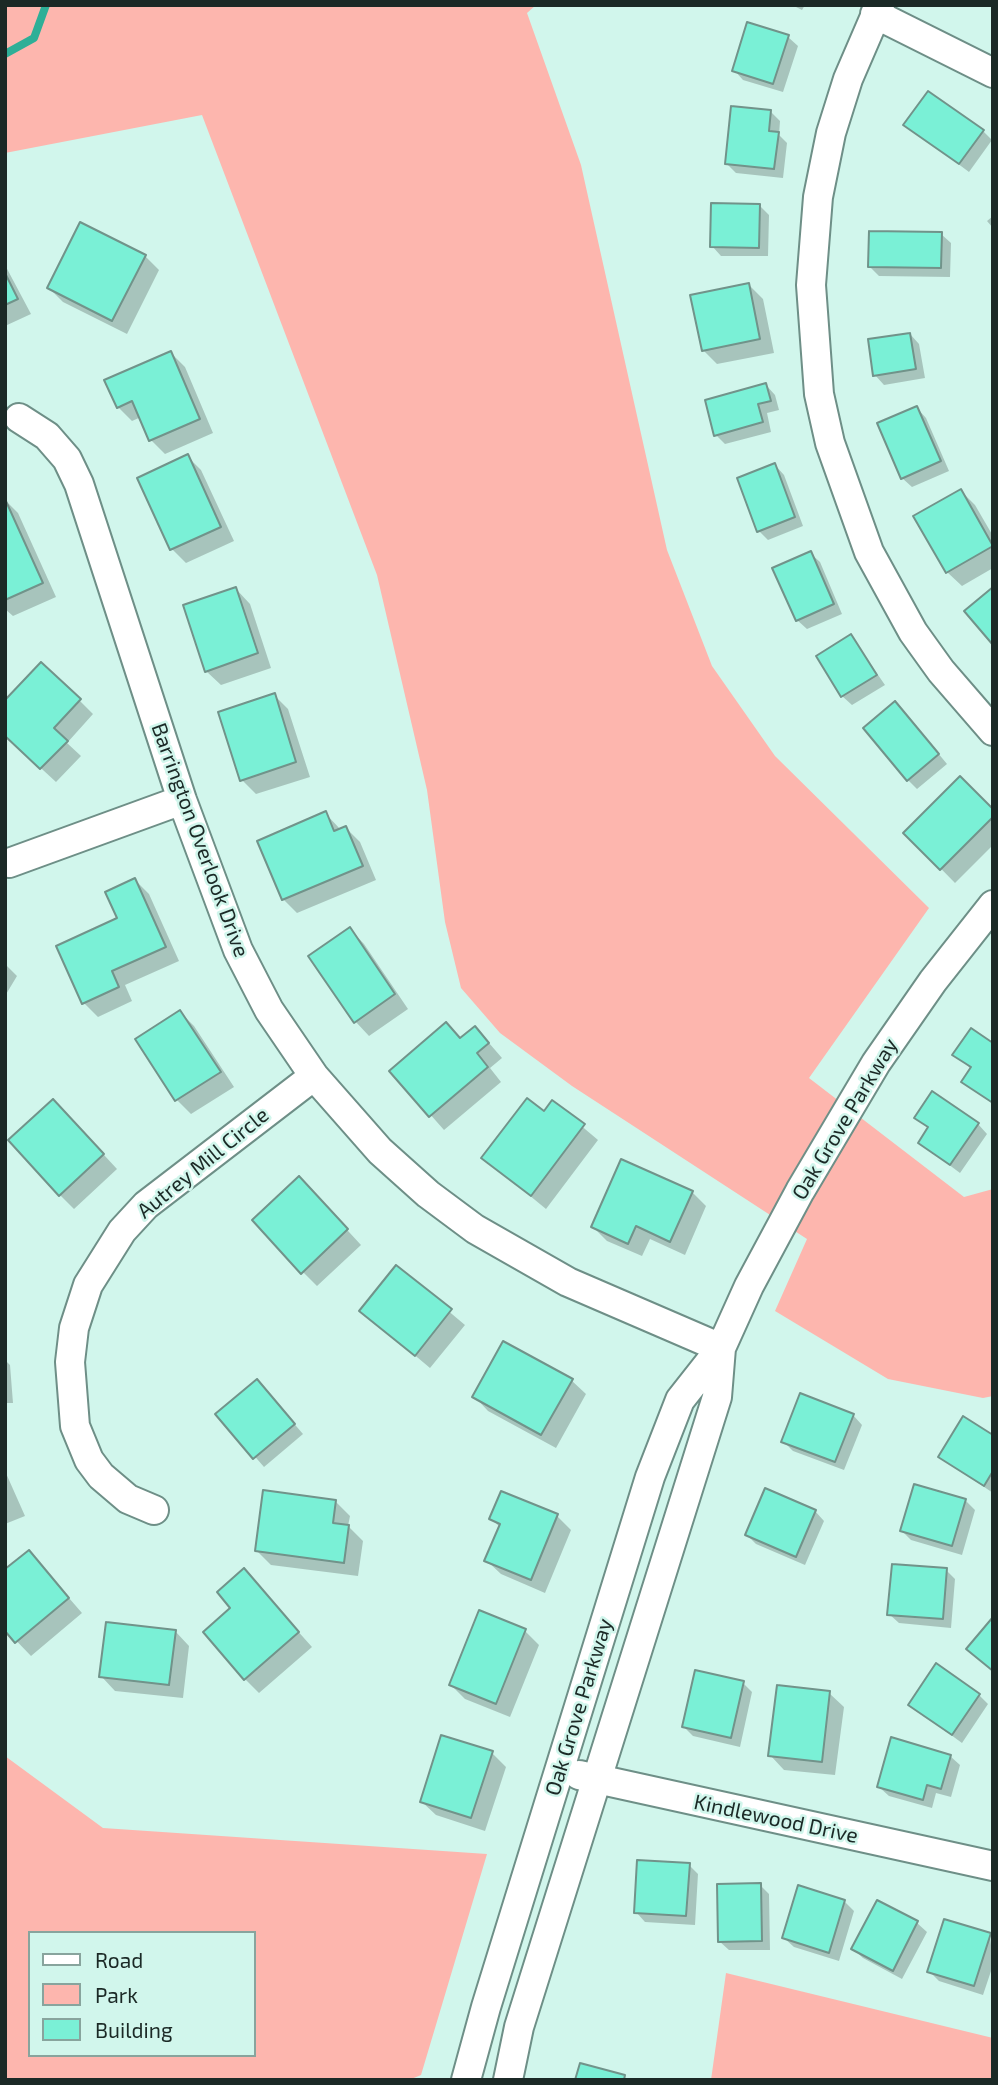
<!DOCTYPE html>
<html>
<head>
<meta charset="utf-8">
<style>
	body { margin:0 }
	#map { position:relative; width:998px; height:2085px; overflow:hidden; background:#d1f6ec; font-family:"Exo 2",sans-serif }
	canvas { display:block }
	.frame { position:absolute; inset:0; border:7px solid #1b2926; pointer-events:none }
	.legend { position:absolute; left:28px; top:1931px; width:228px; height:126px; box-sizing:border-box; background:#d1f6ec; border:2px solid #88a49d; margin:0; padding:9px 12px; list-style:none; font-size:21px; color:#1b2926 }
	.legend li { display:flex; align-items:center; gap:14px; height:35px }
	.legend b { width:35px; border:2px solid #88a49d }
</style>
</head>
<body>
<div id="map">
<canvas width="998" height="2085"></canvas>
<div class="frame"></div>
<ul class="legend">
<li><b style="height:9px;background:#fff"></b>Road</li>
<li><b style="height:19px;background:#fdb6ae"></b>Park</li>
<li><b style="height:19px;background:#7af0d6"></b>Building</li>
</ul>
</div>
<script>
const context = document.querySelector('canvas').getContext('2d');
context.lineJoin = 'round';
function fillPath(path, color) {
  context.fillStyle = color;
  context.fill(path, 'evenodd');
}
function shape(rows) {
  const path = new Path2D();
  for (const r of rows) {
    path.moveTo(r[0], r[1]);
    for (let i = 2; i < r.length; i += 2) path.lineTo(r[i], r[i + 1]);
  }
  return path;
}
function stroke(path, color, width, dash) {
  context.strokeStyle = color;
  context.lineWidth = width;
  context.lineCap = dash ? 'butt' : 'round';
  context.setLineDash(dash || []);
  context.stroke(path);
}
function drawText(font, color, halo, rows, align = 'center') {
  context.font = font + ' "Exo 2",sans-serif';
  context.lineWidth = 5;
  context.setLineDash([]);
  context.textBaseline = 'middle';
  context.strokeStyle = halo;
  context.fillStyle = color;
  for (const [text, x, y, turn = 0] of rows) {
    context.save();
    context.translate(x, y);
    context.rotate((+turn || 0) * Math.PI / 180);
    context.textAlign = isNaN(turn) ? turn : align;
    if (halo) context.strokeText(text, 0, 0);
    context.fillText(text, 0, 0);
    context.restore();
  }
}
const green = shape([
	[5,5,536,5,527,13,581,165,667,550,712,666,775,756,929,908,809,1078,964,1197,993,1189,993,1396,983,1398,888,1379,775,1311,807,1239,572,1086,500,1033,461,988,445,922,427,790,377,575,202,115,5,153],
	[5,1756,103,1828,487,1854,421,2075,409,2080,5,2080],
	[30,1933,254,1933,254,2055,30,2055],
	[726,1973,993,2038,993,2080,711,2080]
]);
const shadow = shape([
	[792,5,805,5,802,10],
	[788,37,798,46,783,92,743,80,734,70],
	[771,112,780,121,779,135,787,143,783,178,736,173,726,163],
	[906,125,983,131,992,140,969,172],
	[759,205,769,215,768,256,721,256,712,246],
	[993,216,993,228,987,221],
	[941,234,951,243,950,277,879,276,870,267],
	[145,256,159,270,127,334,63,302,49,288],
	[5,265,31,314,5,326],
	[749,285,763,299,774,353,717,364,703,350],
	[910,334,919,344,925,378,884,385,875,375],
	[171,353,185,367,213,433,165,454,151,440,141,417,132,421,118,407],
	[766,385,775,395,779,410,767,413,771,432,725,444,716,435],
	[917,408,926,418,949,471,912,487,902,478],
	[187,456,201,470,234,541,186,563,172,549,139,479],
	[775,465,784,475,803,526,768,540,759,531],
	[961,491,975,505,993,536,993,568,962,586,947,572,915,517],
	[5,500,18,513,56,597,13,616,5,609],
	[810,553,820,562,842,614,807,629,797,620],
	[236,589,250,604,271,668,221,685,206,671],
	[851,636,885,685,852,705,842,696],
	[274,695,288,709,310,777,256,794,242,780],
	[79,700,93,714,67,743,81,756,56,782,5,735],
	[904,712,947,764,917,789,908,780],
	[993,812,993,845,955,883,906,833],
	[325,813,341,830,346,828,360,842,376,880,297,913,283,899],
	[135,880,149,894,179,961,125,985,132,1001,98,1017,84,1003],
	[350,929,364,944,408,1009,369,1036,355,1021],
	[5,964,17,976,5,996],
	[180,1012,194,1026,234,1087,191,1114,177,1100],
	[446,1024,462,1039,489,1043,502,1058,490,1068,501,1082,444,1130,392,1071],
	[993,1045,993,1104,963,1082,971,1069,955,1055],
	[553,1102,598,1140,546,1209,484,1158,544,1114],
	[67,1115,117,1169,74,1209,60,1195],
	[916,1117,978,1124,987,1134,960,1173,920,1143,929,1129],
	[692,1192,706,1206,685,1255,650,1239,642,1256,607,1241,593,1227],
	[313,1193,361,1245,317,1286,303,1272],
	[396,1267,465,1325,430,1368,361,1310],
	[5,1360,10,1365,13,1403,5,1403],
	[571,1380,586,1394,556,1448,488,1411,474,1396],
	[266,1391,303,1434,264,1467,218,1414],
	[853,1415,862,1425,844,1470,793,1451,783,1441],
	[993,1437,993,1493,940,1457],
	[5,1471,25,1516,5,1524],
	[965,1500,975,1510,962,1555,911,1540,902,1531],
	[335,1501,350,1516,348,1526,363,1541,358,1576,271,1565,257,1551],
	[815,1511,824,1521,805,1565,756,1544,747,1535],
	[557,1516,571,1530,545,1593,501,1574,486,1560,500,1527,491,1519],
	[29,1552,82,1613,31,1656,5,1629],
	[946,1570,955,1579,951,1628,899,1623,889,1614],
	[244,1571,312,1647,259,1693,245,1679,233,1608],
	[175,1631,189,1646,183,1698,115,1691,101,1676],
	[525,1631,539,1645,510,1717,465,1699,451,1685],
	[743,1683,752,1692,740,1747,693,1736,684,1727],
	[829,1693,844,1707,835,1775,784,1770,770,1755],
	[979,1695,988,1704,962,1743,910,1705],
	[492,1753,506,1767,485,1831,436,1815,421,1801],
	[950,1756,960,1765,951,1797,936,1793,932,1808,889,1796,879,1787],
	[689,1865,698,1874,695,1925,645,1922,636,1912],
	[760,1885,769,1894,770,1950,729,1950,719,1941],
	[844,1901,854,1911,839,1961,794,1947,784,1938],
	[878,1902,917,1923,927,1932,902,1979,863,1958,853,1949],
	[990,1935,993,1965,983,1995,939,1981,929,1971]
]);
const stream = shape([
	[5,54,34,38,46,5]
]);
const building = shape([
	[747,22,789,35,773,84,732,71,747,22],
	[928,91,984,130,959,164,903,125,928,91],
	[731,106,771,110,769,131,779,132,774,169,725,164,731,106],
	[711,203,760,204,759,248,710,247,711,203],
	[80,222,146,255,112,321,47,288,80,222],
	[869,231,942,232,941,268,868,267,869,231],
	[5,273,18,299,5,305,5,273],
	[749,283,760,339,702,351,690,295,749,283],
	[910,333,916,369,873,376,868,339,910,333],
	[171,351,200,419,149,441,132,401,117,408,104,380,171,351],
	[766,383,771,401,758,404,763,422,714,436,705,400,766,383],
	[917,406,941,461,901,479,877,423,917,406],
	[188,454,221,527,170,550,137,478,188,454],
	[775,463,795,517,757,532,737,478,775,463],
	[961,489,993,546,946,573,913,516,961,489],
	[5,499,43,583,5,600,5,499],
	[811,551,834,604,796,621,772,568,811,551],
	[236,587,258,653,205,672,183,605,236,587],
	[993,587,993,645,964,611,993,587],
	[851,634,877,675,841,697,816,656,851,634],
	[41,662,81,699,54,728,68,741,40,769,5,736,5,700,41,662],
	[275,693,296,762,240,781,218,712,275,693],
	[895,701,939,754,907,781,863,728,895,701],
	[960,776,993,809,993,817,940,870,903,833,960,776],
	[326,811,334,831,346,826,363,866,282,900,257,841,326,811],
	[135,878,166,947,112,971,119,987,82,1004,56,946,117,918,105,892,135,878],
	[350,927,395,994,354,1023,308,956,350,927],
	[180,1010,221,1072,175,1101,135,1039,180,1010],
	[446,1022,460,1038,475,1026,489,1043,477,1053,488,1067,429,1117,389,1071,446,1022],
	[971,1028,993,1043,993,1103,961,1082,971,1067,952,1055,971,1028],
	[932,1091,979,1123,950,1165,918,1143,928,1127,914,1118,932,1091],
	[527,1098,544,1111,552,1100,585,1124,531,1196,481,1158,527,1098],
	[53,1099,104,1154,59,1196,8,1140,53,1099],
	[621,1159,693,1191,670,1242,636,1226,628,1244,591,1227,621,1159],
	[299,1176,348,1229,301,1274,252,1220,299,1176],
	[396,1265,452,1309,415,1356,359,1311,396,1265],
	[503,1341,573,1379,541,1435,472,1397,503,1341],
	[257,1379,295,1424,253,1459,215,1414,257,1379],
	[800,1393,854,1414,835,1462,781,1442,800,1393],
	[963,1416,993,1435,993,1471,984,1486,938,1457,963,1416],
	[914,1484,966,1499,952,1546,900,1531,914,1484],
	[765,1488,816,1510,796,1557,745,1535,765,1488],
	[263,1490,336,1500,333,1523,349,1525,344,1563,255,1551,263,1490],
	[501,1491,558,1514,531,1580,484,1561,500,1524,489,1519,501,1491],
	[29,1550,69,1598,15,1643,5,1631,5,1569,29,1550],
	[892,1564,947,1568,943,1619,887,1615,892,1564],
	[244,1568,299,1632,244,1680,203,1632,230,1608,217,1592,244,1568],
	[479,1610,526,1629,496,1704,449,1685,479,1610],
	[993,1617,993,1671,966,1649,993,1617],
	[106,1622,176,1630,169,1685,99,1677,106,1622],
	[936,1663,980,1694,952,1735,908,1705,936,1663],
	[695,1670,744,1681,731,1738,682,1727,695,1670],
	[777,1685,830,1691,822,1762,768,1756,777,1685],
	[441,1735,493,1751,471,1818,420,1802,441,1735],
	[891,1737,951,1755,941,1789,927,1785,923,1800,877,1787,891,1737],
	[637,1860,690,1863,686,1916,634,1913,637,1860],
	[761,1883,762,1941,718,1942,717,1884,761,1883],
	[798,1885,845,1900,829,1953,782,1938,798,1885],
	[877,1900,918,1921,893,1971,851,1949,877,1900],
	[944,1919,991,1933,974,1986,927,1972,944,1919],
	[580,2063,625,2075,624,2080,575,2080,580,2063]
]);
const street = shape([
	[880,5,848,79,831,133,818,197,811,285,819,394,830,443,869,552,913,632,941,671,993,731],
	[875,14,993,73],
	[19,418,47,436,67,459,79,484,182,800,238,950,269,1010,314,1076,380,1151,428,1194,475,1229,568,1282,721,1348],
	[9,863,182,800],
	[154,1510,128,1499,101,1476,89,1460,75,1426,70,1362,74,1328,88,1285,122,1231,146,1205,314,1076],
	[579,1775,993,1866],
	[466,2080,486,2007,650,1477,680,1400,721,1348,749,1286,800,1191,876,1063,933,981,993,905],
	[508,2080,519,2027,717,1397,721,1348]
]);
const streetNames = [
	["Barrington Overlook Drive",200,840,70],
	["Oak Grove Parkway",845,1119,-59],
	["Autrey Mill Circle",203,1163,-39],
	["Oak Grove Parkway",579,1707,-73],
	["Kindlewood Drive",776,1819,12]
];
fillPath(green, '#fdb6ae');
fillPath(shadow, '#0003');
stroke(stream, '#2eaf97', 8);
fillPath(building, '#7af0d6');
stroke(building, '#71938a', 2);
stroke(street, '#6e8f87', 32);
stroke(street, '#fff', 28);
drawText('21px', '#1b2926', '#d1f6ec', streetNames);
</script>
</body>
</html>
